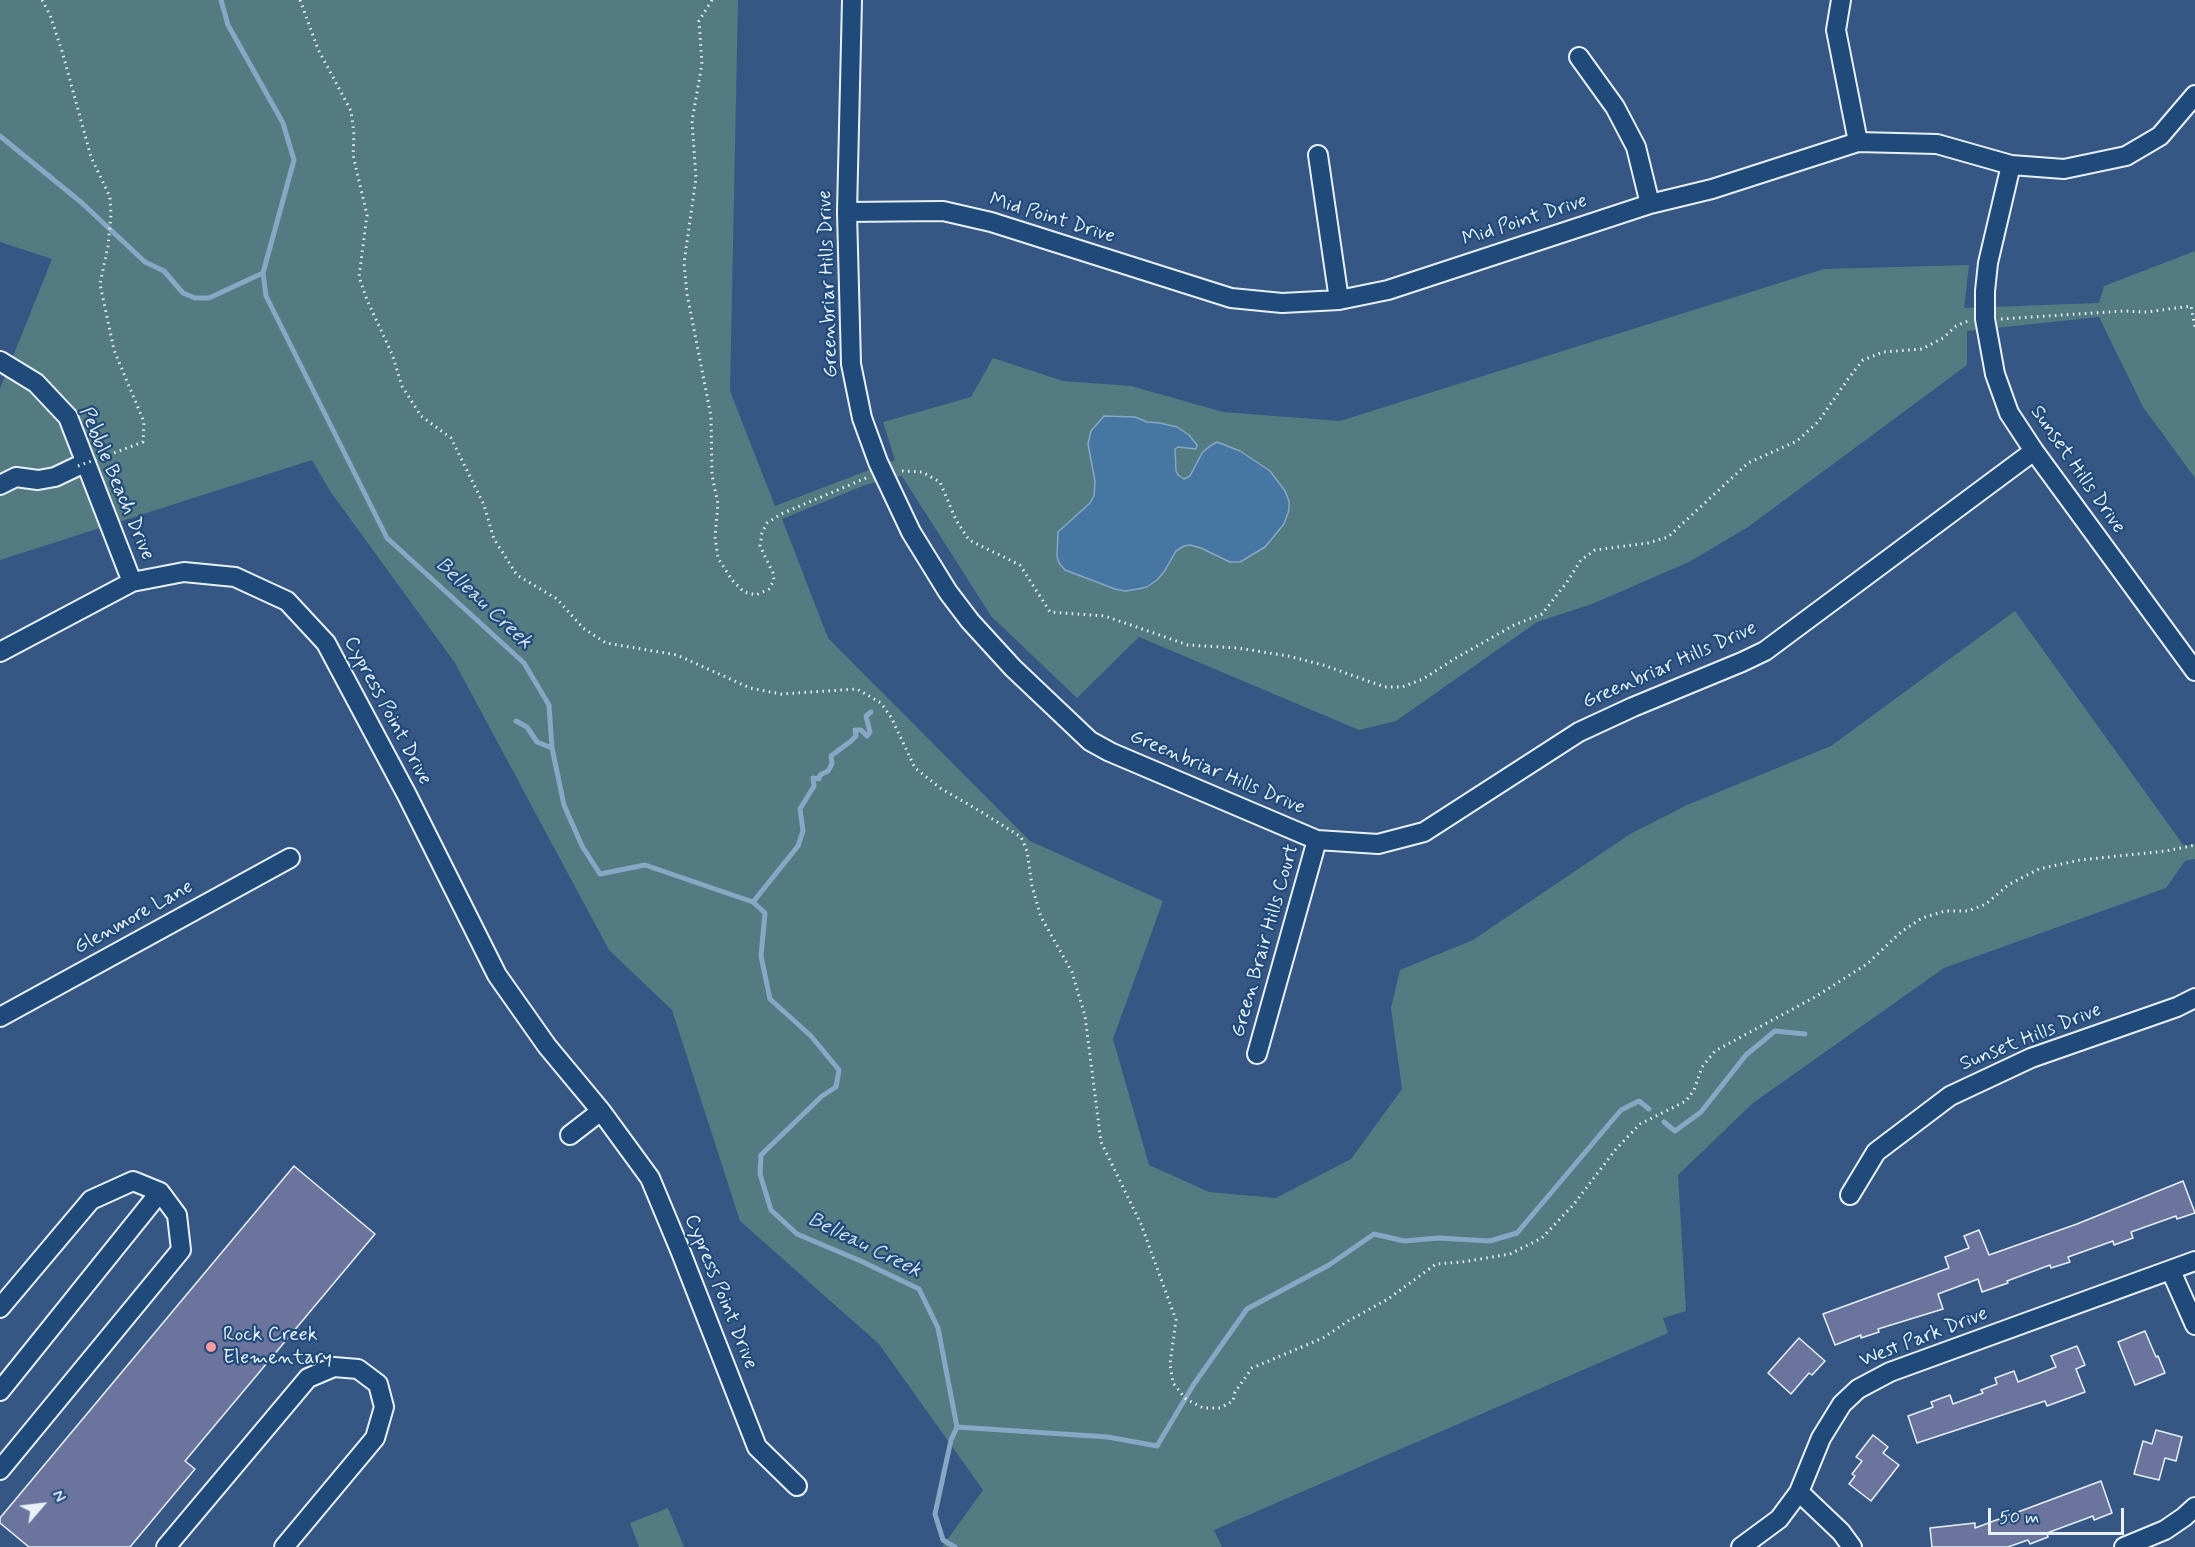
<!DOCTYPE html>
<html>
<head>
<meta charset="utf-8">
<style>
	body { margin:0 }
	#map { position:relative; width:2195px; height:1547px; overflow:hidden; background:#365784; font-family:Mynerve,sans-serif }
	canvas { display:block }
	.north { position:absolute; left:12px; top:1475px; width:60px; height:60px; -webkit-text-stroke:4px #1f4a7a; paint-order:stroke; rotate:62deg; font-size:16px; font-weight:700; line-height:24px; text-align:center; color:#e8f1f8 }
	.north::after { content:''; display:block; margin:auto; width:21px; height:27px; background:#e8f1f8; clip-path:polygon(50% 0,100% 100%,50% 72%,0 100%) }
	.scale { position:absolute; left:1988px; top:1508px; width:136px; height:27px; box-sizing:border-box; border:3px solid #e8f1f8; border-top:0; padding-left:8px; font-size:18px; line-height:21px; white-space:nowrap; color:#e8f1f8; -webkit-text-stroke:4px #1f4a7a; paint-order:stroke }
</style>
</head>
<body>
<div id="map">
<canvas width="2195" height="1547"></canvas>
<div class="north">N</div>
<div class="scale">50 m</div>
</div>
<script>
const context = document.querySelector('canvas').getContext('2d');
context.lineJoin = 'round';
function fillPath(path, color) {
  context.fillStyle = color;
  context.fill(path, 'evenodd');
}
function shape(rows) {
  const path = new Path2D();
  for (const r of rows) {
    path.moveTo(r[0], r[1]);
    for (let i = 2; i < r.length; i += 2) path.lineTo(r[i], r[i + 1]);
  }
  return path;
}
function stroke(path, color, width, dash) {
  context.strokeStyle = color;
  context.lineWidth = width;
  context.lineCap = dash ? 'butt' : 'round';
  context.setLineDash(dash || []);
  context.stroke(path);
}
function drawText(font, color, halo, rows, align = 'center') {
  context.font = font + ' Mynerve,sans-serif';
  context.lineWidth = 4.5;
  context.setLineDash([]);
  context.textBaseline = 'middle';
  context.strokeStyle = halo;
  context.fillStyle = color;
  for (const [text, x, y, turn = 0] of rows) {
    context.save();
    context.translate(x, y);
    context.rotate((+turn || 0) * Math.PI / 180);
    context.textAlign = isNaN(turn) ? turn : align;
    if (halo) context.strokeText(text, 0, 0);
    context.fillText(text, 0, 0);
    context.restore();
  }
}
const green = shape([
	[0,0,738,0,730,391,775,506,895,460,883,422,971,397,993,358,1063,381,1131,386,1223,412,1340,421,1824,269,1969,265,1964,308,2099,303,2104,286,2195,251,2195,478,2143,407,2099,317,1967,331,1967,365,1748,527,1689,562,1592,604,1537,622,1396,721,1359,730,1139,637,1077,698,991,616,902,476,865,485,782,519,828,638,1030,841,1163,901,1113,1039,1149,1165,1209,1192,1276,1198,1351,1159,1402,1089,1391,1008,1400,970,1473,940,1630,834,1687,805,1831,746,2015,611,2184,846,2195,844,2195,859,2185,861,2166,888,1944,968,1753,1103,1678,1175,1686,1311,1663,1318,1668,1333,1214,1530,1222,1547,942,1547,983,1490,879,1344,740,1221,672,1010,609,950,455,663,330,491,312,460,0,560,0,389,52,259,0,242],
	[668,1508,684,1547,639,1547,630,1523]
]);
const water = shape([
	[1104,416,1135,417,1147,422,1160,423,1177,427,1189,435,1197,445,1196,449,1178,447,1175,449,1176,471,1178,475,1184,479,1190,476,1202,453,1210,446,1217,442,1240,451,1270,471,1285,491,1289,501,1289,510,1284,524,1265,547,1240,562,1230,562,1201,548,1190,545,1184,546,1176,551,1164,572,1157,580,1147,587,1138,589,1125,591,1115,589,1065,570,1059,563,1057,556,1058,532,1090,503,1094,496,1095,481,1088,444,1091,431,1104,416]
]);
const stream = shape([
	[221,0,228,25,283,123,294,160,263,273,266,296,387,538,524,663,549,705,552,748,564,805,582,846,600,874,645,865,753,902,765,913,761,956,770,999,811,1036,839,1070,836,1087,822,1096,761,1155,760,1174,771,1210,797,1234,863,1262,919,1289,938,1328,957,1427,951,1440,935,1514,943,1540,955,1547],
	[0,136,82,203,145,262,164,271,183,293,195,298,209,298,263,273],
	[516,721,527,727,537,742,552,748],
	[753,902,798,846,803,831,800,809,814,786,813,778,819,779,820,775,828,771,832,764,831,756,851,741,856,736,855,730,861,730,867,736,870,732,866,716,871,712],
	[1664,1122,1675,1131,1701,1112,1746,1055,1775,1031,1805,1034],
	[957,1427,1108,1437,1157,1446,1194,1384,1247,1309,1329,1265,1374,1234,1404,1241,1438,1238,1490,1241,1517,1233,1621,1110,1639,1101,1649,1109]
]);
const building = shape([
	[294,1166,375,1234,185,1461,195,1469,130,1547,29,1547,0,1523,0,1518,294,1166],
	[2183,1181,2195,1213,2177,1219,2176,1216,2131,1232,2133,1238,2114,1245,2113,1241,2068,1257,2070,1262,2051,1268,2050,1265,2007,1281,2008,1283,1982,1292,1978,1279,1938,1294,1943,1309,1878,1329,1879,1332,1861,1338,1861,1335,1835,1345,1823,1314,1949,1268,1945,1257,1969,1248,1964,1236,1979,1230,1989,1255,2077,1224,2183,1181],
	[2145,1331,2156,1357,2158,1356,2165,1373,2135,1385,2118,1342,2145,1331],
	[1799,1338,1825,1361,1812,1375,1809,1373,1791,1394,1768,1373,1799,1338],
	[2077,1346,2085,1365,2076,1369,2085,1392,2047,1406,2045,1401,1917,1443,1908,1416,1933,1407,1931,1402,1950,1395,1953,1404,1983,1393,1981,1390,1997,1384,1995,1378,2014,1371,2018,1382,2056,1367,2051,1356,2077,1346],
	[2156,1430,2182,1437,2176,1461,2165,1458,2159,1480,2134,1474,2143,1441,2152,1444,2156,1430],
	[1873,1435,1888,1447,1883,1453,1899,1465,1871,1501,1849,1484,1855,1476,1852,1474,1862,1461,1856,1457,1873,1435],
	[2101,1481,2112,1513,2094,1520,2093,1516,2047,1533,2048,1537,2030,1544,2028,1540,2008,1547,1932,1547,1930,1528,1975,1523,1975,1528,2101,1481]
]);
const path = shape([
	[42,0,50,15,62,51,91,157,110,197,111,215,108,246,100,284,114,350,144,422,143,442,103,457],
	[300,0,318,49,351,111,354,134,353,155,367,215,359,277,367,300,392,354,402,386,421,416,451,438,484,505,494,539,517,575,557,599,583,628,606,643,677,655,750,688,781,694,857,689,881,703,891,717,915,768,940,788,980,811,1021,837,1027,851,1032,886,1041,917,1072,972,1085,1016,1101,1142,1141,1224,1176,1320,1170,1364,1173,1383,1186,1399,1203,1408,1220,1408,1233,1401,1235,1392,1252,1368,1323,1338,1348,1321,1388,1299,1436,1264,1462,1262,1510,1254,1542,1238,1574,1204,1616,1149,1640,1124,1686,1101,1694,1090,1702,1067,1715,1051,1815,997,1867,964,1901,932,1922,918,1945,911,1968,911,1986,904,2008,885,2039,869,2080,860,2166,851,2195,845],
	[712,0,699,21,702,64,692,121,696,178,684,263,687,294,711,416,712,475,718,504,715,537,718,558,732,580,744,592,756,595,769,589,774,580,773,573,760,546,762,533,767,523,781,514,866,478],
	[2001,319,2124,311,2147,312,2191,306,2195,328],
	[902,471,922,472,940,482,956,520,969,540,1020,565,1050,612,1105,616,1188,645,1238,648,1288,656,1323,665,1385,687,1402,687,1423,679,1456,658,1514,625,1542,614,1567,582,1581,560,1595,550,1648,543,1668,537,1748,463,1797,441,1818,422,1848,379,1863,360,1883,352,1922,349,1943,338,1956,326,1968,321]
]);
const minor = shape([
	[852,0,847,212,851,364,862,418,878,462,911,532,948,592,970,621,1013,668,1090,741,1110,752,1317,840,1378,844,1424,832,1579,732,1633,707,1742,662,1765,651,2034,451],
	[1841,0,1836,30,1858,142],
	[1579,57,1615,107,1636,147,1650,204],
	[1318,155,1339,300],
	[2011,165,1988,263,1985,291,1985,319,1995,374,2009,413,2034,451,2195,671],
	[847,212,943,211,991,222,1231,298,1282,303,1339,300,1388,290,1650,204,1712,189,1858,142,1937,144,2011,165,2064,169,2126,156,2160,136,2195,95],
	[0,361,36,383,68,417,132,582],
	[0,485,16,477,38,480,55,477,78,466],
	[0,652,132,582,184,572,235,577,287,601,326,643,407,795,497,975,547,1046,601,1111,650,1178,680,1250,757,1447,797,1486],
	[0,1017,290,858],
	[1257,1054,1317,840],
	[570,1135,601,1111],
	[1850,1195,1876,1152,1950,1096,2031,1058,2177,1007,2195,998],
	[2171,1271,2195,1325],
	[0,1308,91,1200,133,1181,160,1192,177,1215,181,1250,0,1470],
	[0,1391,160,1192],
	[1799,1492,1841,1532,1852,1547],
	[166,1547,308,1378,334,1367,358,1369,378,1384,384,1407,375,1438,284,1547],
	[1741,1547,1779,1519,1799,1492,1821,1438,1842,1404,1858,1389,1890,1372,2195,1261],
	[2124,1547,2165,1530,2184,1517,2195,1507]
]);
const pathBridge = shape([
	[78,466,100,458]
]);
const markers = [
	[211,1347,6,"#ff9aa2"]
];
const streetNames = [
	["Mid Point Drive",1052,219,17],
	["Mid Point Drive",1525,221,-18],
	["Greenbriar Hills Drive",829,284,-92],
	["Sunset Hills Drive",2077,470,55],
	["Pebble Beach Drive",116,484,67],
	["Greenbriar Hills Drive",1670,666,-24],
	["Cypress Point Drive",387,711,62],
	["Greenbriar Hills Drive",1217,773,23],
	["Glenmore Lane",134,918,-29],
	["Green Brair Hills Court",1266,941,-74],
	["Sunset Hills Drive",2031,1038,-22],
	["Cypress Point Drive",720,1292,68],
	["West Park Drive",1924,1338,-21]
];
const poiNames = [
	["Rock Creek",223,1336],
	["Elementary",223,1359]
];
const waterNames = [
	["Belleau Creek",483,604,43],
	["Belleau Creek",864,1246,26]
];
fillPath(green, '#547b81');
fillPath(water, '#4676a2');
stroke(water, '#87a7c4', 1.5);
stroke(stream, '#87a7c4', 5);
fillPath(building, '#6a749d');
stroke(building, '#e8f1f8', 1.5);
stroke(minor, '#e8f1f8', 22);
stroke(path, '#e8f1f8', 3, [1.5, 4.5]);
stroke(minor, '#1f4a7a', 18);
stroke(pathBridge, '#e8f1f8', 3, [1.5, 4.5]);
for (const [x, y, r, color] of markers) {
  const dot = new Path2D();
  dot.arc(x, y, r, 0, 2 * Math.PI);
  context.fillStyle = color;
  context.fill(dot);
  stroke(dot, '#1f4a7a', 2);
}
drawText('20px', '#e8f1f8', '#1f4a7a', streetNames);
drawText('20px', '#e8f1f8', '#1f4a7a', poiNames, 'left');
drawText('italic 21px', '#d0dfeb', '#1f4a7a', waterNames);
</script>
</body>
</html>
